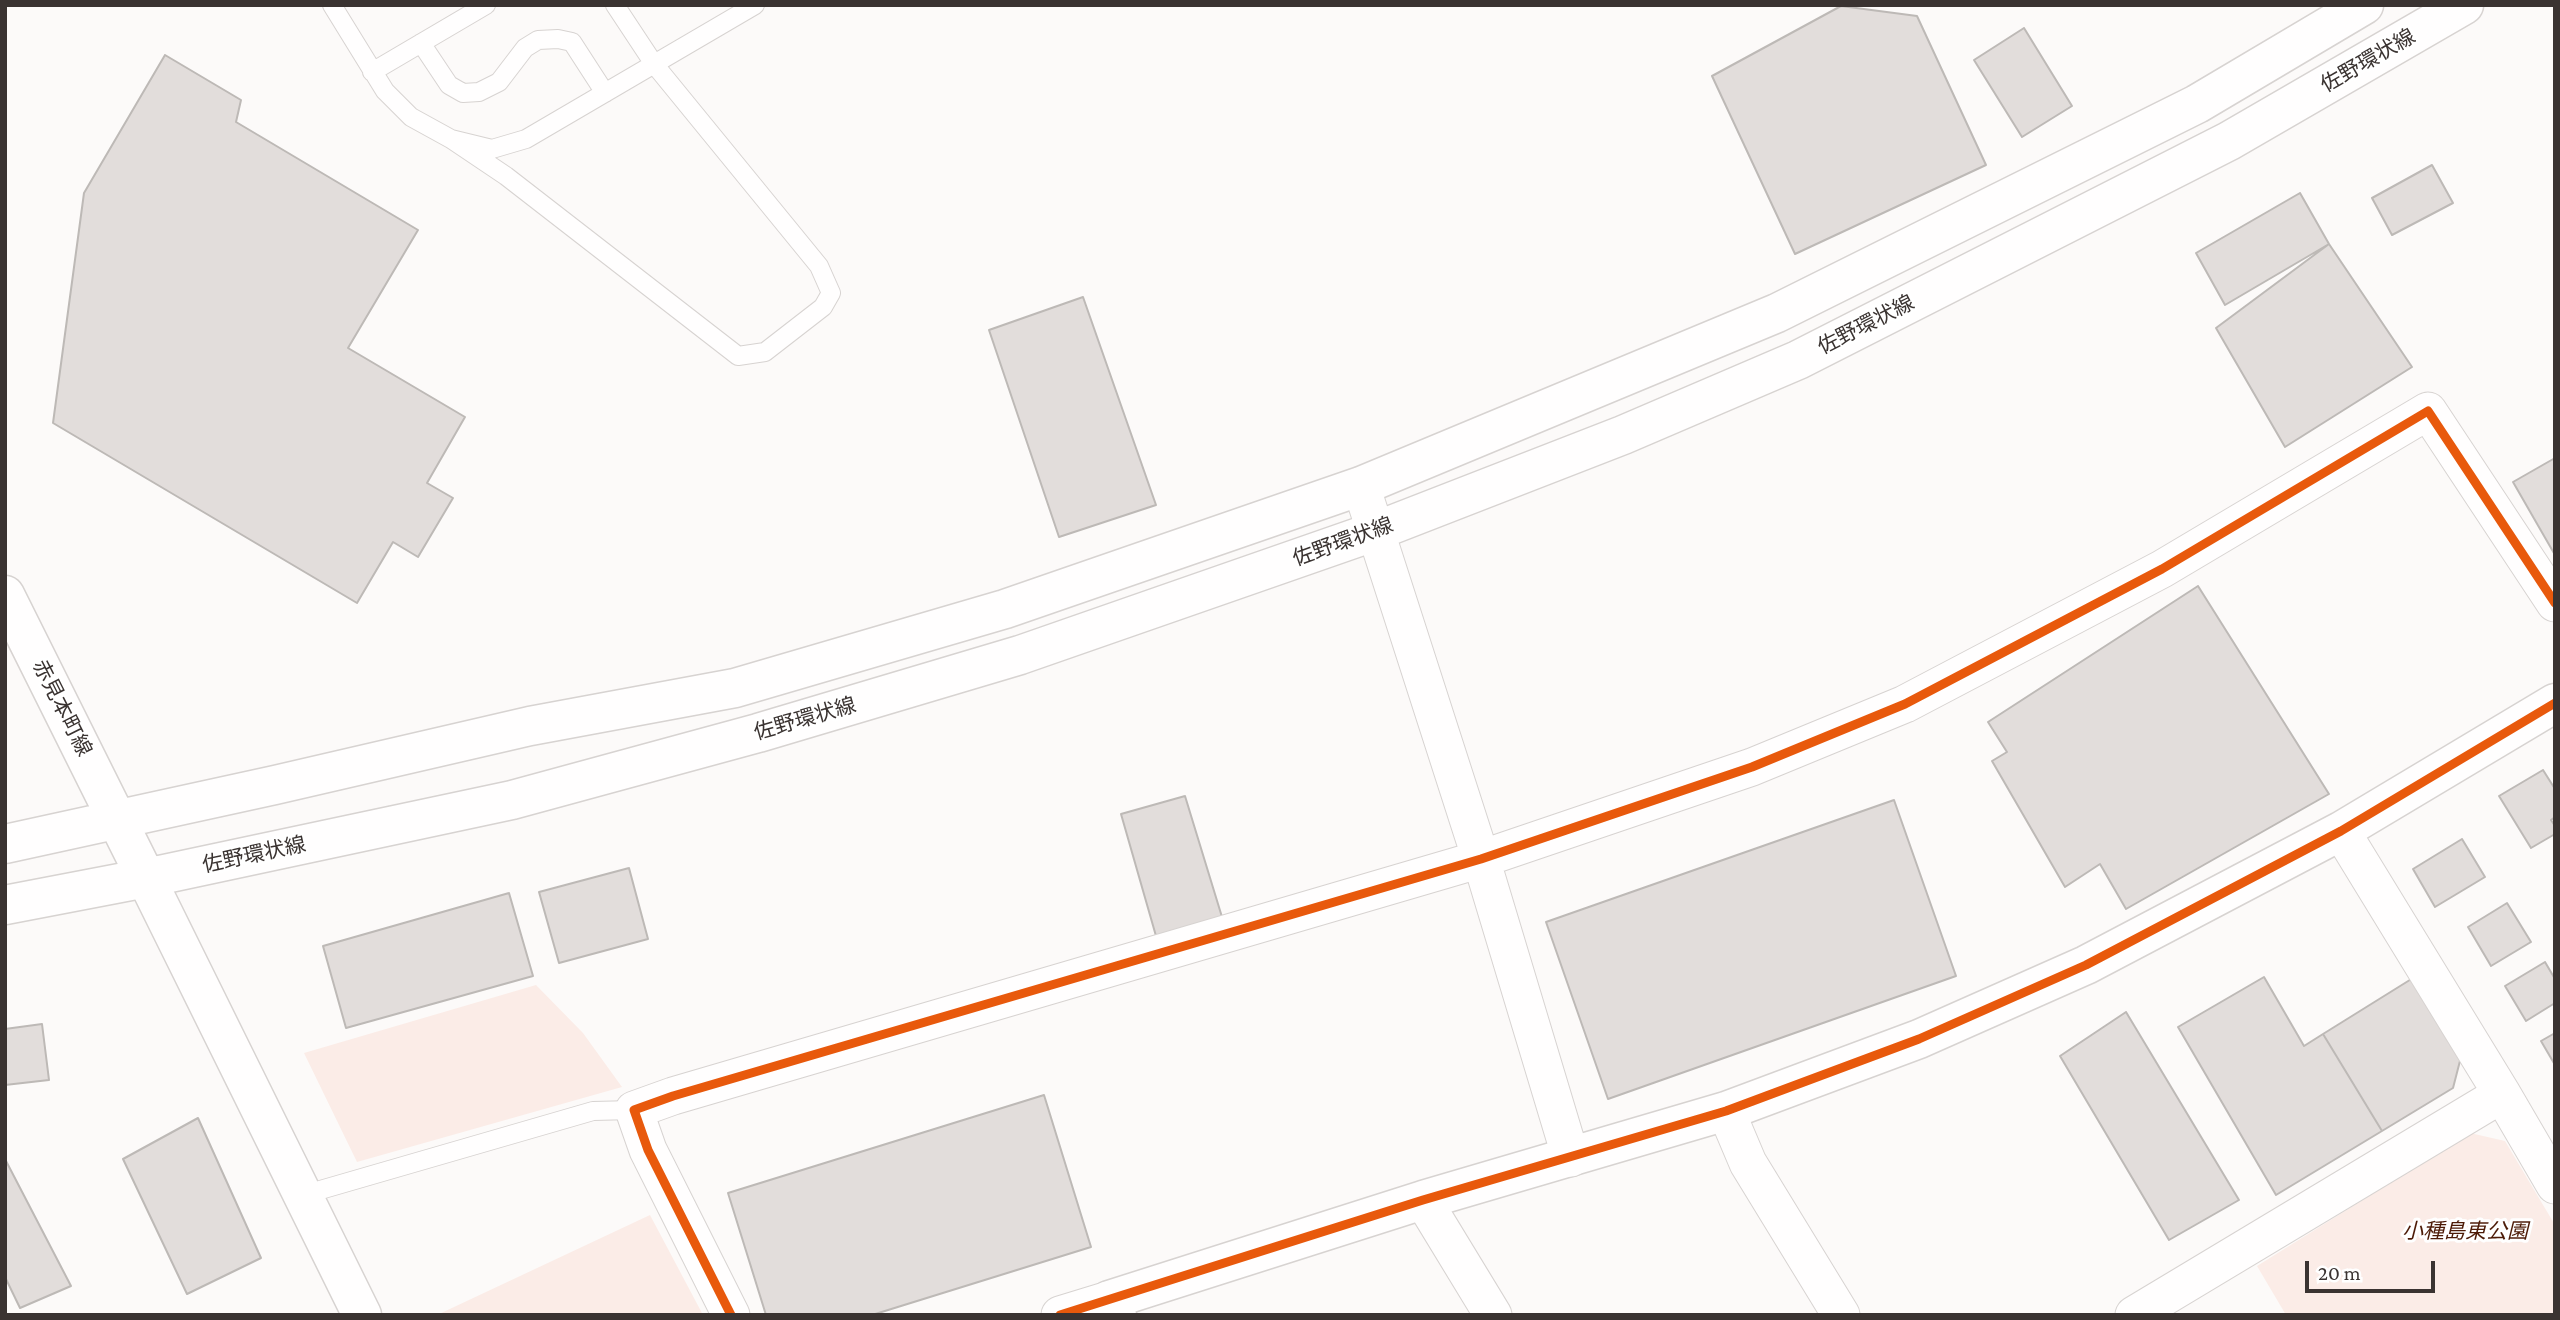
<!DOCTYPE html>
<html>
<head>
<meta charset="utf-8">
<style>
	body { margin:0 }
	#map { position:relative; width:2560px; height:1320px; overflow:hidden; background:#fcfaf9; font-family:"Crimson Pro",serif }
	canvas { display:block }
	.frame { position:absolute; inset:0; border:7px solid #3a3331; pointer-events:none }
	.scale { position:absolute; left:2305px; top:1261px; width:130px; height:32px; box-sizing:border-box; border:4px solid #3a3331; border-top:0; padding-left:9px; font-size:21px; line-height:24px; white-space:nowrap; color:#3a3331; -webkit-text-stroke:5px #fff; paint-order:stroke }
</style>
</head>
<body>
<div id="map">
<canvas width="2560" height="1320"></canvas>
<div class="frame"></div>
<div class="scale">20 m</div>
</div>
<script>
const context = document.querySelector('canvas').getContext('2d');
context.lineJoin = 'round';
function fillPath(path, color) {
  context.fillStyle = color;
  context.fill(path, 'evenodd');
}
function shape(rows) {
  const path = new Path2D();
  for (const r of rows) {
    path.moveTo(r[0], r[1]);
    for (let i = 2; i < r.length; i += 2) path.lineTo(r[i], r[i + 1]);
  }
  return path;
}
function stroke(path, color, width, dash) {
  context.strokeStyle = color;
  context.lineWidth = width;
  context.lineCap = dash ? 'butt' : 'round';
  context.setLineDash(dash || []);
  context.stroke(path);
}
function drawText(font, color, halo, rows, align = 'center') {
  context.font = font + ' "Crimson Pro","Noto Sans JP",serif';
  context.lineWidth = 6;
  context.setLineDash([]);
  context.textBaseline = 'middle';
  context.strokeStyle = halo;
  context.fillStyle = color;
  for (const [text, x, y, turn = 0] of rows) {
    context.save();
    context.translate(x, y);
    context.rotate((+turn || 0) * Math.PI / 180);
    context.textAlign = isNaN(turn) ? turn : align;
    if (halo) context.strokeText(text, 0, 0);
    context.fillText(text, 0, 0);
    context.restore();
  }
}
const green = shape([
	[536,985,583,1033,622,1087,357,1162,304,1053],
	[2470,1133,2505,1141,2555,1225,2555,1315,2286,1315,2257,1266],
	[650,1215,703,1315,437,1315]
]);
const building = shape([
	[1841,6,1917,16,1986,165,1795,254,1712,76,1841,6],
	[2024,28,2072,106,2022,137,1974,60,2024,28],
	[165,55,241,100,236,122,418,230,348,348,465,417,427,483,453,498,418,557,393,542,357,603,53,423,84,193,165,55],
	[2432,165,2453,203,2392,235,2372,198,2432,165],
	[2300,193,2329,244,2225,305,2196,253,2300,193],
	[2329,244,2412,367,2285,447,2216,328,2329,244],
	[1083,297,1156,505,1059,537,989,330,1083,297],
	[2555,458,2555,555,2513,482,2555,458],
	[2198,586,2329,794,2126,909,2100,864,2065,887,1992,761,2007,752,1988,722,2198,586],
	[2543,770,2555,789,2555,817,2551,820,2555,826,2555,834,2531,848,2499,796,2543,770],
	[1185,796,1222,917,1156,936,1121,814,1185,796],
	[1894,800,1956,976,1608,1099,1546,922,1894,800],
	[2462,839,2485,877,2435,907,2413,869,2462,839],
	[629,868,648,939,559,963,539,892,629,868],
	[509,893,533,976,346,1028,323,946,509,893],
	[2507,903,2531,942,2491,966,2468,927,2507,903],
	[2545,962,2555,979,2555,1003,2526,1021,2505,986,2545,962],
	[2264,977,2304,1046,2323,1034,2382,1131,2276,1195,2178,1027,2264,977],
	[2413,978,2461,1057,2453,1088,2382,1131,2323,1034,2413,978],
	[2126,1012,2239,1200,2169,1240,2060,1056,2126,1012],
	[42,1024,49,1080,5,1085,5,1029,42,1024],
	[2555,1033,2555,1065,2541,1041,2555,1033],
	[1044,1095,1091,1247,872,1315,766,1315,728,1193,1044,1095],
	[198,1118,261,1258,187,1294,123,1159,198,1118],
	[5,1159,71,1286,20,1308,5,1277,5,1159]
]);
const service = shape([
	[332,5,385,91,411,117,451,139,492,149,526,139,755,5],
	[421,43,449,85,463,93,479,92,499,82,525,48,538,40,558,39,572,42,605,93],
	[372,72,486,5],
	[451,139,506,176,738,356,765,352,823,307,831,293,819,266,654,64,615,5],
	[303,1195,593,1111,634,1110]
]);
const minor = shape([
	[1361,486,1481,859,1571,1158],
	[2341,831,2502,1094,2555,1185],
	[1726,1111,1748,1163,1841,1315],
	[1423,1200,1493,1315],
	[731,1315,648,1150,634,1110,673,1096,1481,859,1752,767,1905,704,2162,569,2428,411,2555,603],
	[1060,1315,1109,1300],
	[2134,1315,2502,1094]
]);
const tertiary = shape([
	[146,878,362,1315],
	[1117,1315,1109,1300,1423,1200,1726,1111,1919,1039,2086,965,2341,831,2555,703]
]);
const secondary = shape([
	[5,595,146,878],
	[5,844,275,785,530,726,735,688,1005,609,1361,486,1777,313,2197,104,2364,5],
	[5,905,146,878,512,800,758,733,1020,655,1376,531,1623,435,1798,360,2229,141,2464,5]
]);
const cycleway = shape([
	[731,1315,648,1150,634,1110,673,1096,1481,859,1752,767,1905,704,2162,569,2428,411,2555,603],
	[1060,1315,1423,1200,1726,1111,1919,1039,2086,965,2341,831,2555,703]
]);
const streetNames = [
	["佐野環状線",2368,61,-30],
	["佐野環状線",1866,325,-27],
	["佐野環状線",1343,542,-20],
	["赤見本町線",62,708,63],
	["佐野環状線",805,719,-16],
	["佐野環状線",254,855,-12]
];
const parkNames = [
	["小種島東公園",2465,1232]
];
fillPath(green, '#fbece7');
fillPath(building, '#e2dddb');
stroke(building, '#bdb9b6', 2);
stroke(service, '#d7d3d1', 20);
stroke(minor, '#d7d3d1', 39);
stroke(tertiary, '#d7d3d1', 41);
stroke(secondary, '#d7d3d1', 41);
stroke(service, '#fffefe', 18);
stroke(minor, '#fffefe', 37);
stroke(tertiary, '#fffefe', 38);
stroke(secondary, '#fffefe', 38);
stroke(cycleway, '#e8590c', 9);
drawText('21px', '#3a3331', '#fff', streetNames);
drawText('italic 21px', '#4d1b07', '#fff', parkNames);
</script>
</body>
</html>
